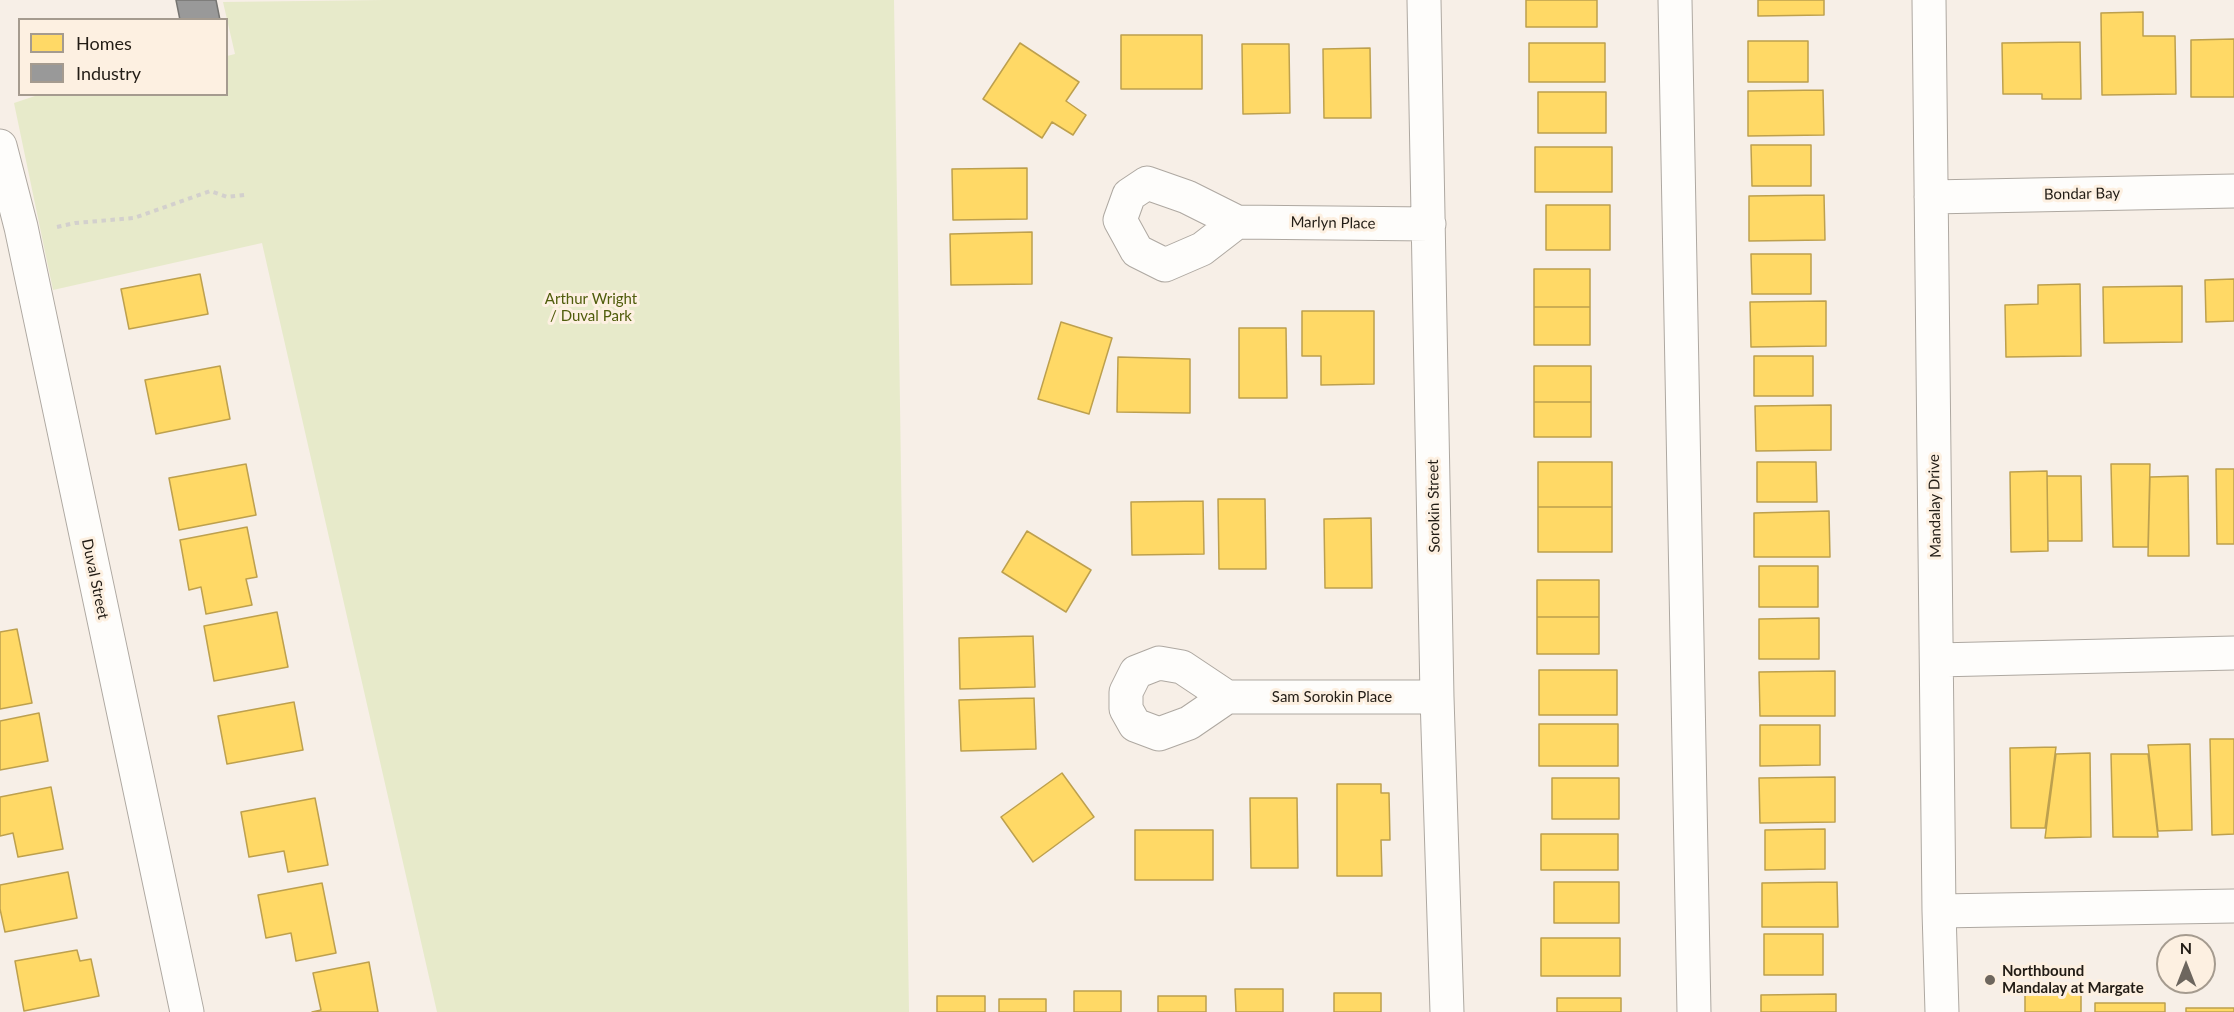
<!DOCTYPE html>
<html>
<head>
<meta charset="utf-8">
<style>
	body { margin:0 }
	#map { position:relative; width:2234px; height:1012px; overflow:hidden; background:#f7efe7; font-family:Lato,sans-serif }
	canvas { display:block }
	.legend { position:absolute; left:18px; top:18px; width:210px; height:78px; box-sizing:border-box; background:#fdf0e1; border:2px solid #a59b8f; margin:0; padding:8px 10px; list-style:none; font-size:18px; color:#221c15 }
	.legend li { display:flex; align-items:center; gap:12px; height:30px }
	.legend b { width:30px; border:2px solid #a59b8f }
	.north { position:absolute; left:2156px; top:934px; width:60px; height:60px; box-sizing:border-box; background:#fdf0e1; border:2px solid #a59b8f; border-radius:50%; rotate:0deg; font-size:16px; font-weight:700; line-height:24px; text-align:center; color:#221c15 }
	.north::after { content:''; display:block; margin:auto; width:21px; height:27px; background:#6d665e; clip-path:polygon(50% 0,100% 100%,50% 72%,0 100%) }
</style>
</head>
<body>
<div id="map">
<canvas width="2234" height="1012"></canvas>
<ul class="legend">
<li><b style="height:16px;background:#ffd966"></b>Homes</li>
<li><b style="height:16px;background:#999"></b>Industry</li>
</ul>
<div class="north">N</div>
</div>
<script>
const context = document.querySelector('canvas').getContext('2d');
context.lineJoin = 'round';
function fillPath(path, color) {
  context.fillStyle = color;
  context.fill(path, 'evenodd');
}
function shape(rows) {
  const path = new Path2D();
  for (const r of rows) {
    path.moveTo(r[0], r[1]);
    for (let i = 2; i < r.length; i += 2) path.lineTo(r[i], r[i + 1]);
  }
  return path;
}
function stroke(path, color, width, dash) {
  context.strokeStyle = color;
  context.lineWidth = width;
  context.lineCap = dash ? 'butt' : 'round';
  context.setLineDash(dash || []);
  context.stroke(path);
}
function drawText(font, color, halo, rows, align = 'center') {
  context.font = font + ' Lato,sans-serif';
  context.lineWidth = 6;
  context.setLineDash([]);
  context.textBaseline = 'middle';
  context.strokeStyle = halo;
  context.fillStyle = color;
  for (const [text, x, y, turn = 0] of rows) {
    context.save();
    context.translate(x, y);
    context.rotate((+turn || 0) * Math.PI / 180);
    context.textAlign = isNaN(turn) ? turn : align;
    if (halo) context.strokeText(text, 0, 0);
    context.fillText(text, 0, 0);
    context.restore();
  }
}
const green = shape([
	[384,0,894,0,909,1012,437,1012,262,243,53,290,14,103,41,94,226,94,227,56,235,54,223,2]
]);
const homes = shape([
	[1526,0,1597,0,1597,27,1526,27,1526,0],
	[1758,0,1824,0,1824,15,1758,16,1758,0],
	[2143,12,2143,36,2175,36,2176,94,2102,95,2101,13,2143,12],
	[1121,35,1202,35,1202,89,1121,89,1121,35],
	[2234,39,2234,97,2191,97,2191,40,2234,39],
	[1748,41,1808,41,1808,82,1748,82,1748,41],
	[2080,42,2081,99,2042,99,2042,94,2003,94,2002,43,2080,42],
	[1020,43,1079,82,1066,101,1086,115,1073,135,1052,122,1042,138,983,99,1020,43],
	[1529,43,1605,43,1605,82,1529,82,1529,43],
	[1242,44,1289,44,1290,113,1243,114,1242,44],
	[1370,48,1371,118,1324,118,1323,49,1370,48],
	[1823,90,1824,135,1748,136,1748,91,1823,90],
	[1538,92,1606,92,1606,133,1538,133,1538,92],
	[1751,145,1811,145,1811,186,1752,186,1751,145],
	[1535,147,1612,147,1612,192,1535,192,1535,147],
	[1027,168,1027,219,953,220,952,169,1027,168],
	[1824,195,1825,240,1749,241,1749,196,1824,195],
	[1546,205,1610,205,1610,250,1546,250,1546,205],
	[1032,232,1032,284,951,285,950,234,1032,232],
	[1751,254,1811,254,1811,294,1752,294,1751,254],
	[1534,269,1590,269,1590,307,1534,307,1534,269],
	[200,274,208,314,129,329,121,289,200,274],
	[2234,279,2234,321,2206,322,2205,280,2234,279],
	[2080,284,2081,356,2006,357,2005,305,2038,304,2038,285,2080,284],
	[2182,286,2182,342,2104,343,2103,287,2182,286],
	[1826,301,1826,346,1751,347,1750,302,1826,301],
	[1534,307,1590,307,1590,345,1534,345,1534,307],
	[1302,311,1374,311,1374,384,1321,385,1321,356,1302,356,1302,311],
	[1061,322,1112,338,1089,414,1038,399,1061,322],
	[1239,328,1286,328,1287,398,1239,398,1239,328],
	[1754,356,1813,356,1813,396,1754,396,1754,356],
	[1118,357,1190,359,1190,413,1117,412,1118,357],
	[220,366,230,419,156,434,145,380,220,366],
	[1534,366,1591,366,1591,402,1534,402,1534,366],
	[1534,402,1591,402,1591,437,1534,437,1534,402],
	[1831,405,1831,450,1756,451,1755,406,1831,405],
	[1538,462,1612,462,1612,507,1538,507,1538,462],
	[1757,462,1816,462,1817,502,1757,502,1757,462],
	[246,464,256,515,179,530,169,478,246,464],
	[2111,464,2150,464,2148,547,2113,547,2111,464],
	[2216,469,2234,469,2234,544,2217,544,2216,469],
	[2047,471,2048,551,2011,552,2010,472,2047,471],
	[2047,476,2081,476,2082,541,2048,541,2047,476],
	[2188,476,2189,556,2148,556,2150,477,2188,476],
	[1218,499,1265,499,1266,569,1219,569,1218,499],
	[1203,501,1204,554,1132,555,1131,502,1203,501],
	[1538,507,1612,507,1612,552,1538,552,1538,507],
	[1829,511,1830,557,1754,557,1754,513,1829,511],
	[1371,518,1372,588,1325,588,1324,519,1371,518],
	[247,527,257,577,246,579,252,605,206,614,201,587,189,590,180,540,247,527],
	[1027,531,1091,570,1066,612,1002,572,1027,531],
	[1759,566,1818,566,1818,607,1759,607,1759,566],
	[1537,580,1599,580,1599,617,1537,617,1537,580],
	[277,612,288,667,214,681,204,626,277,612],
	[1537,617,1599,617,1599,654,1537,654,1537,617],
	[1819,618,1819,659,1759,659,1759,619,1819,618],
	[17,629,32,703,0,709,0,632,17,629],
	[1033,636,1035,687,960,689,959,638,1033,636],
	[1539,670,1617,670,1617,715,1539,715,1539,670],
	[1835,671,1835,716,1760,716,1759,672,1835,671],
	[1034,698,1036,749,961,751,959,700,1034,698],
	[294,702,303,750,227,764,218,716,294,702],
	[39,713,48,761,0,770,0,721,39,713],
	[1539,724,1618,724,1618,766,1539,766,1539,724],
	[1760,725,1820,725,1820,765,1760,766,1760,725],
	[2210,739,2234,739,2234,834,2212,835,2210,739],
	[2190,744,2192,830,2158,831,2148,745,2190,744],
	[2056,747,2045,828,2011,828,2010,748,2056,747],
	[2090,753,2091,837,2045,838,2056,754,2090,753],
	[2111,754,2148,754,2158,837,2113,837,2111,754],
	[1062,773,1094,817,1033,862,1001,817,1062,773],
	[1835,777,1835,822,1760,823,1759,778,1835,777],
	[1552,778,1619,778,1619,819,1552,819,1552,778],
	[1337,784,1381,784,1381,793,1389,793,1390,840,1381,840,1382,876,1337,876,1337,784],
	[51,787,63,849,18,857,13,833,0,836,0,797,51,787],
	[315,798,328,865,288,872,284,851,249,857,241,812,315,798],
	[1250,798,1297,798,1298,868,1251,868,1250,798],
	[1825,829,1825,869,1765,870,1765,830,1825,829],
	[1135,830,1213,830,1213,880,1135,880,1135,830],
	[1541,834,1618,834,1618,870,1541,870,1541,834],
	[68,872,77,918,5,932,0,909,0,885,68,872],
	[1554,882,1619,882,1619,923,1554,923,1554,882],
	[1837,882,1838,927,1762,927,1762,883,1837,882],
	[322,883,336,953,296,961,291,933,266,938,258,895,322,883],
	[1764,934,1823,934,1823,975,1764,975,1764,934],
	[1541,938,1620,938,1620,976,1541,976,1541,938],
	[77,950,80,961,91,959,99,996,24,1011,15,961,77,950],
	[369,962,378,1012,312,1012,321,1010,313,973,369,962],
	[2025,987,2081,987,2081,1012,2025,1012,2025,987],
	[1235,989,1283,989,1283,1012,1236,1012,1235,989],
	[1074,991,1121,991,1121,1012,1074,1012,1074,991],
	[1334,993,1381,993,1381,1012,1334,1012,1334,993],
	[1836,994,1836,1012,1761,1012,1761,995,1836,994],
	[937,996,985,996,985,1012,937,1012,937,996],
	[1158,996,1206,996,1206,1012,1158,1012,1158,996],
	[1557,998,1621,998,1621,1012,1557,1012,1557,998],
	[999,999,1046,999,1046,1012,999,1012,999,999],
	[2095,1003,2165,1003,2165,1012,2095,1012,2095,1003],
	[2186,1008,2234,1008,2234,1012,2186,1012,2186,1008]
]);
const industry = shape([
	[176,0,216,0,220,20,180,20,176,0]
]);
const path = shape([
	[57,227,75,223,134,218,210,191,227,197,245,195]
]);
const minor = shape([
	[1424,0,1437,697,1447,1012],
	[1675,0,1694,1012],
	[1929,0,1939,911,1942,1012],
	[0,146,21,227,187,1012],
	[1931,197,2234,191],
	[1237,222,1202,249,1165,265,1137,251,1120,220,1129,195,1147,183,1187,197,1237,222,1429,224],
	[1937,660,2234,653],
	[1227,697,1182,667,1159,663,1136,672,1126,692,1126,709,1135,725,1159,734,1189,723,1227,697,1437,697],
	[1939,911,2234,906]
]);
const markers = [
	[1990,980,6,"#6d665e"]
];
const streetNames = [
	["Bondar Bay",2082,194,-1],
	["Marlyn Place",1333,223,1],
	["Sorokin Street",1434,506,-91],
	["Mandalay Drive",1935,506,-91],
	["Duval Street",95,579,78],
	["Sam Sorokin Place",1332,697]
];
const parkNames = [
	["Arthur Wright",591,299],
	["/ Duval Park",591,316]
];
const poiNames = [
	["Northbound",2002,971],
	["Mandalay at Margate",2002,988]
];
fillPath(green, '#e7eaca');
fillPath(homes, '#ffd966');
stroke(homes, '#bda04e', 1.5);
fillPath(industry, '#999');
stroke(industry, '#757471', 1.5);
stroke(minor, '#aea8a1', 35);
stroke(path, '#d3d0cd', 4, [4.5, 4.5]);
stroke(minor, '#fefdfb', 33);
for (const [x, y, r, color] of markers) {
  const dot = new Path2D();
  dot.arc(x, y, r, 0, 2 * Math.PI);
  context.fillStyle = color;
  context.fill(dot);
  stroke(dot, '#fdf0e1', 2);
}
drawText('15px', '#221c15', '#fdf0e1', streetNames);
drawText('15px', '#505d0c', '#fdf0e1', parkNames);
drawText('bold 15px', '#221c15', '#fdf0e1', poiNames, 'left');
</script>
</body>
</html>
